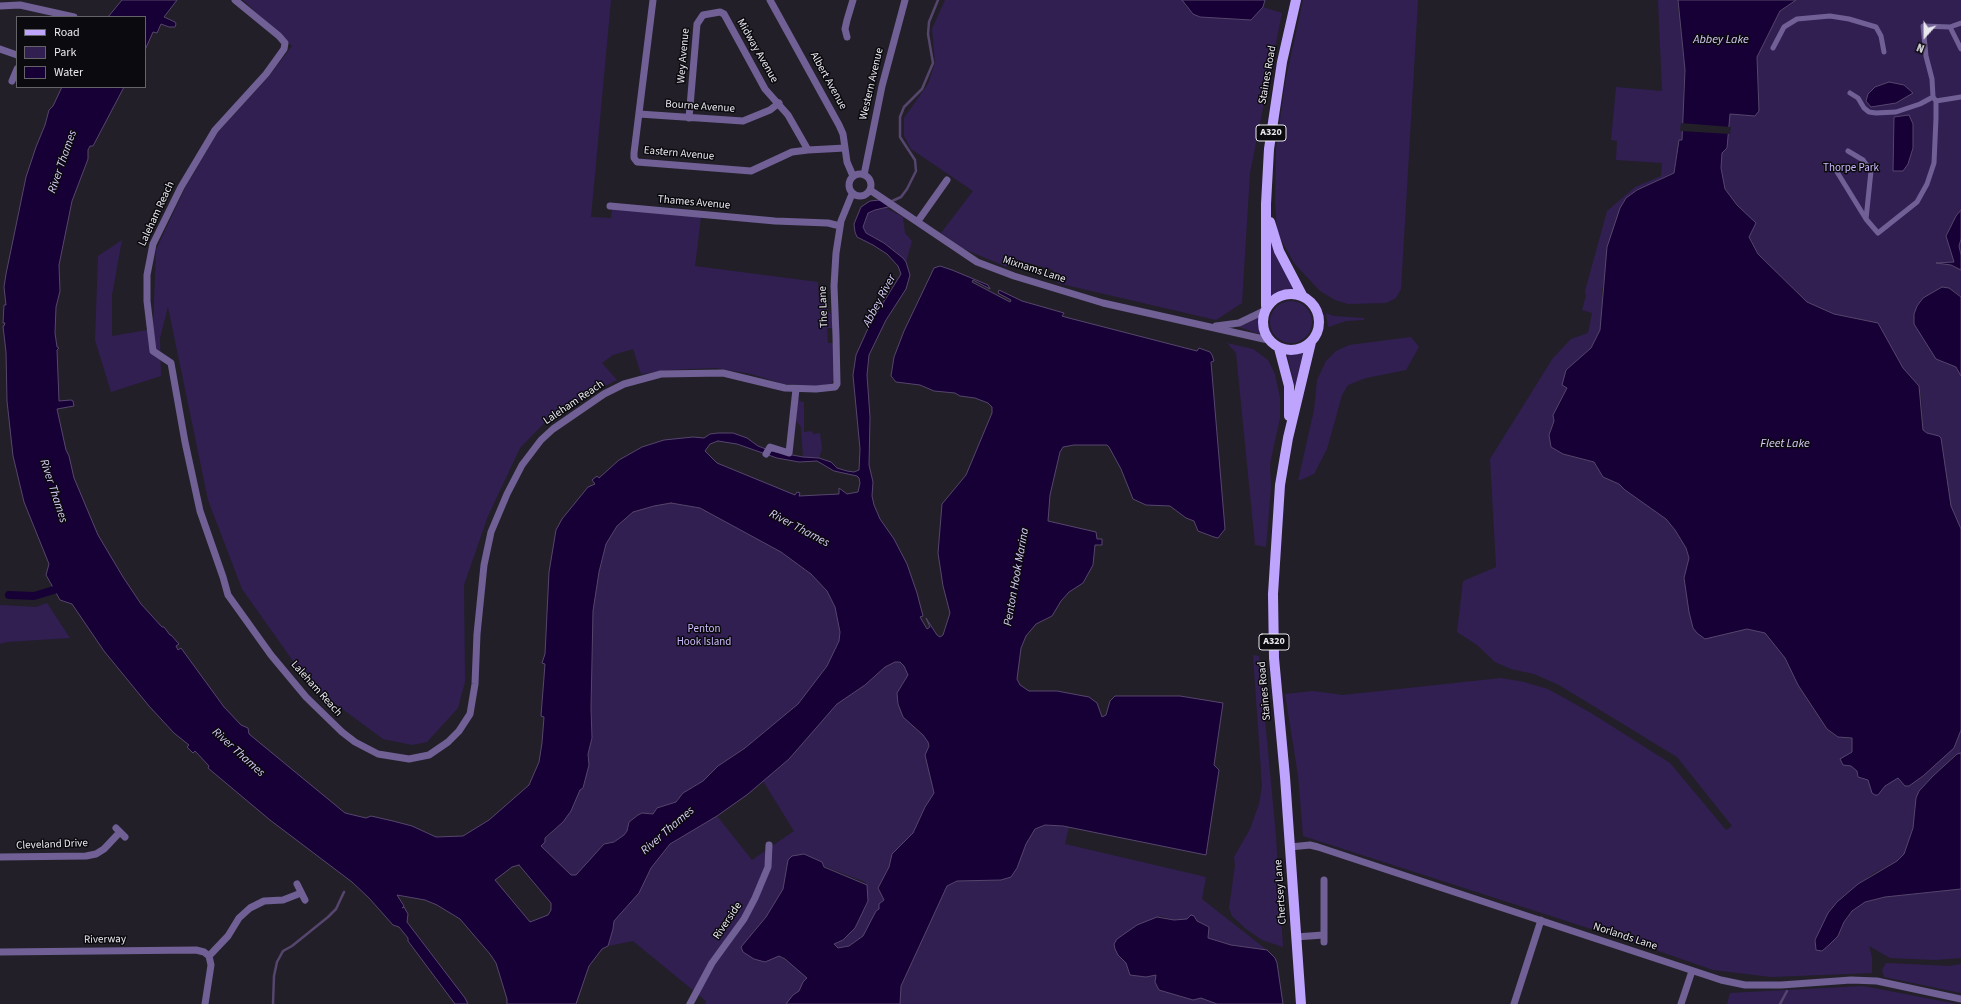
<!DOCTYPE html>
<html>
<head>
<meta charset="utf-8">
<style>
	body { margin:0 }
	#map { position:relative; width:1961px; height:1004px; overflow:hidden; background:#221f29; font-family:"Source Sans 3",sans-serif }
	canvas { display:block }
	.legend { position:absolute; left:16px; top:16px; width:130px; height:72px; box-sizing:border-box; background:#0b0a0e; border:1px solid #646368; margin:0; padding:5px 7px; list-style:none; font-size:12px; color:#eae8ef }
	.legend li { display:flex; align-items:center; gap:8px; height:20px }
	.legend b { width:20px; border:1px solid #646368 }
	.north { position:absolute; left:1905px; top:16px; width:40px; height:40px; -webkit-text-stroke:3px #0b0a0e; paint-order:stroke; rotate:201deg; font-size:11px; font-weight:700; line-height:16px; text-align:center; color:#eae8ef }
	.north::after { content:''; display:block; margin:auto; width:14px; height:18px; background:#eae8ef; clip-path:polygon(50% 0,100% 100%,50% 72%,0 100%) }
</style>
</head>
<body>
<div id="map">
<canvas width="1961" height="1004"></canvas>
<ul class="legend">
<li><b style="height:5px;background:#bea4fd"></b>Road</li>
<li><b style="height:11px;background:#311f52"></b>Park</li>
<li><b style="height:11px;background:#170035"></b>Water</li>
</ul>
<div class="north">N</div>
</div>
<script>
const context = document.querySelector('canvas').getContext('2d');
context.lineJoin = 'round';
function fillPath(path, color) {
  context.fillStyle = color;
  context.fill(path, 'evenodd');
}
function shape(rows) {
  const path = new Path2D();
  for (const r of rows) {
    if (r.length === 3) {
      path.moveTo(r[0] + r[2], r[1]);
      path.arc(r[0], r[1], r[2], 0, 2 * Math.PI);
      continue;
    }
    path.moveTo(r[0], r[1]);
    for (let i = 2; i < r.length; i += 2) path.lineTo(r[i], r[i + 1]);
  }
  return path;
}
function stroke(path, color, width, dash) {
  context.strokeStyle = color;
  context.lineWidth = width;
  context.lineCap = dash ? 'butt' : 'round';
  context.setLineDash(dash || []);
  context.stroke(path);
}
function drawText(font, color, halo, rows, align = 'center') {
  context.font = font + ' "Source Sans 3",sans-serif';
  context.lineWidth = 3;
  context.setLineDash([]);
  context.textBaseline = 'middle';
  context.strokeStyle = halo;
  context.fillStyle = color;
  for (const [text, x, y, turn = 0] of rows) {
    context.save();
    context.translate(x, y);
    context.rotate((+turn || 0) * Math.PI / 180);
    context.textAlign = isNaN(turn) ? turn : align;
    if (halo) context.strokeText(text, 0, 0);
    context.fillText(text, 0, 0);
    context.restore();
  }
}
const green = shape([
	[243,0,611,0,591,217,611,218,612,209,701,217,695,266,818,282,819,302,828,299,828,311,831,314,833,328,827,328,828,343,834,343,835,377,831,384,816,386,784,384,751,374,716,368,669,370,641,374,633,349,613,355,602,363,617,380,556,411,520,448,488,516,464,585,465,682,458,708,427,742,412,745,383,739,310,685,242,589,208,500,168,307,160,338,161,376,111,392,95,340,98,256,122,240,112,295,112,336,153,329,156,250,185,188,218,132,269,76,292,46],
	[945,0,1182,0,1186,7,1255,13,1263,7,1282,13,1250,173,1242,303,1216,320,1057,283,1053,270,1011,258,1007,267,964,249,941,233,973,191,911,149,904,136,904,118,928,84,935,63,932,29],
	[1303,0,1418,0,1401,289,1396,298,1386,303,1348,304,1335,300,1320,291,1294,263,1277,232,1275,202,1276,150,1285,83],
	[1658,0,1677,0,1685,70,1683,93,1729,126,1730,114,1755,115,1759,111,1757,57,1780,11,1796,0,1961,0,1961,297,1953,290,1938,360,1956,367,1961,376,1961,531,1951,506,1941,438,1939,436,1927,433,1923,430,1922,402,1919,386,1903,368,1878,323,1834,314,1807,302,1758,254,1749,237,1737,205,1725,189,1721,169,1722,153,1727,148,1728,134,1679,140,1674,173,1637,190,1602,289,1602,319,1600,330,1591,348,1566,370,1564,381,1567,387,1553,415,1554,421,1549,435,1551,447,1563,454,1594,462,1603,477,1619,484,1625,490,1666,519,1675,530,1686,548,1689,558,1684,578,1693,628,1747,629,1765,633,1785,658,1798,685,1814,710,1827,729,1834,735,1842,738,1956,744,1961,730,1961,753,1956,754,1933,776,1919,791,1915,806,1913,828,1904,854,1897,861,1872,874,1837,902,1828,913,1815,940,1822,951,1838,936,1844,922,1852,911,1865,902,1885,897,1961,889,1961,958,1935,960,1890,958,1869,946,1872,957,1872,973,1771,977,1713,970,1647,947,1303,836,1298,775,1285,694,1313,691,1343,695,1501,678,1524,682,1548,689,1591,713,1670,763,1726,830,1732,826,1677,757,1559,685,1534,674,1511,669,1495,662,1477,645,1457,632,1463,581,1496,567,1490,459,1553,358,1571,339,1588,333,1592,313,1582,310,1586,295,1585,291,1607,211,1635,187,1661,176,1662,163,1616,160,1617,141,1611,140,1616,87,1662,91],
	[886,208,903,217,905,233,912,241,906,262,884,243,866,233,863,227,868,213,875,210],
	[1269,236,1294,290,1277,293,1270,297],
	[1291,322,21],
	[1326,313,1333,316,1364,318,1364,320,1346,321,1328,327],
	[1259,317,1260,334,1239,327,1248,323],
	[1411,337,1419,347,1406,370,1366,378,1348,385,1342,395,1327,449,1314,474,1298,481,1314,410,1317,380,1326,361,1336,351,1349,345],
	[1227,343,1253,349,1268,360,1275,374,1280,398,1280,418,1270,464,1271,488,1266,547,1255,545,1236,353],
	[1305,352,1295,387,1287,354],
	[797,399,799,399,799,401,804,402,804,432,812,431,813,434,820,433,822,449,819,458,803,457,801,427,796,421],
	[671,503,700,508,781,552,811,574,827,591,835,607,840,632,839,641,827,666,798,704,745,748,718,766,703,781,683,793,676,802,657,808,653,814,642,813,637,815,629,822,627,831,624,835,614,842,605,843,576,875,571,875,541,846,545,842,545,839,563,822,571,811,580,790,583,788,589,765,588,754,592,738,591,708,593,610,599,572,606,544,617,526,633,512,654,506],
	[47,603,70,638,7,642,0,644,0,605,36,607],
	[1253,655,1259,656,1276,836,1283,947,1262,940,1246,929,1232,916,1229,908,1235,865,1234,857,1250,829,1259,804,1262,786],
	[895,662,900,662,904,666,908,675,897,693,898,704,903,717,923,735,928,742,928,768,934,793,925,807,913,833,892,854,889,867,878,888,884,899,863,936,849,946,838,948,835,947,835,943,843,940,855,928,868,901,867,885,865,882,824,866,822,862,804,854,788,860,783,889,766,917,752,933,779,956,797,968,808,978,803,982,799,991,793,995,786,1004,705,1004,706,1001,633,941,608,946,613,929,614,921,639,893,651,868,670,844,688,832,717,816,752,860,794,831,763,781,789,759,837,704,865,685,885,667],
	[1045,825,1069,827,1065,844,1206,877,1202,899,1267,950,1231,945,1208,938,1209,927,1196,921,1187,919,1174,920,1161,916,1137,925,1117,939,1118,955,1126,963,1130,975,1146,977,1157,975,1155,982,1159,990,1193,1000,1201,998,1217,1004,900,1004,901,986,947,886,957,881,1001,880,1017,868,1026,844,1035,829],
	[1886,963,1949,966,1961,964,1961,993,1884,977,1882,970],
	[1863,986,1957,1004,1727,1004,1730,993]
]);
const water = shape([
	[122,0,177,0,164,17,175,22,176,24,175,27,169,27,161,24,157,33,153,32,145,50,145,17,108,17,122,0],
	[1182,0,1265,0,1263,7,1251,20,1200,17,1193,14,1182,0],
	[1678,0,1796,0,1780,11,1757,57,1759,111,1755,116,1730,114,1727,148,1722,153,1721,168,1725,189,1737,205,1756,223,1749,237,1758,254,1807,302,1834,314,1878,323,1903,368,1919,386,1923,430,1927,433,1939,436,1941,438,1951,506,1961,529,1961,730,1954,748,1923,776,1909,786,1905,786,1898,778,1885,786,1878,795,1875,795,1872,793,1868,780,1858,777,1857,771,1851,766,1843,765,1840,759,1852,752,1852,738,1838,737,1827,729,1798,685,1785,658,1765,633,1747,629,1705,639,1697,633,1693,628,1689,612,1684,578,1689,558,1686,548,1675,530,1666,519,1625,490,1619,484,1603,477,1594,462,1563,454,1551,447,1549,435,1554,421,1553,415,1567,388,1562,385,1566,370,1591,348,1600,330,1607,247,1620,208,1626,198,1637,190,1674,173,1679,140,1682,140,1685,70,1678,0],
	[1889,82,1904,85,1913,93,1896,103,1871,107,1866,101,1868,94,1875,87,1889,82],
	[62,87,124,87,93,146,90,146,88,150,88,159,72,201,59,265,60,291,56,307,55,333,57,347,59,348,57,350,59,401,71,400,73,401,74,406,57,409,66,450,69,456,74,478,98,535,123,577,141,604,162,627,164,627,170,635,171,635,179,644,176,646,178,650,181,648,224,707,241,725,248,728,249,734,345,813,366,818,371,816,393,821,412,826,436,837,463,836,489,820,529,785,539,762,542,743,544,717,541,716,545,664,542,663,545,654,549,572,556,530,562,519,588,487,595,484,592,480,597,476,599,478,619,460,642,447,664,440,693,437,704,438,710,434,718,433,733,433,747,438,758,446,771,451,803,457,819,458,831,462,837,468,847,471,854,472,859,470,860,449,853,375,856,355,870,324,901,274,898,266,887,254,873,245,857,237,855,232,854,224,861,207,870,201,880,200,892,206,875,210,868,213,863,227,866,233,884,243,903,258,906,262,910,275,906,289,886,320,869,355,867,375,870,417,869,465,873,482,872,496,874,505,880,519,894,539,907,564,917,593,923,616,920,617,927,629,930,627,926,618,937,635,940,637,943,635,950,613,943,586,938,553,942,504,966,475,992,413,992,407,988,403,975,398,960,396,955,393,934,391,920,385,896,382,891,376,894,357,904,331,934,268,940,266,952,270,988,285,990,289,973,280,972,282,1010,302,1011,300,998,293,999,290,1022,301,1064,313,1062,316,1065,317,1197,351,1199,348,1210,352,1212,355,1214,361,1211,362,1225,529,1218,538,1214,537,1198,531,1194,521,1186,518,1170,506,1146,505,1133,499,1121,469,1109,447,1107,445,1074,445,1063,447,1060,452,1050,495,1048,521,1096,532,1097,539,1102,539,1102,545,1095,545,1093,565,1083,583,1069,592,1061,601,1052,616,1036,624,1026,636,1021,648,1017,679,1020,685,1029,691,1057,691,1089,697,1097,703,1102,717,1106,715,1110,701,1115,696,1180,696,1223,703,1214,765,1219,770,1206,855,1063,826,1045,825,1035,829,1026,844,1017,868,1011,877,1001,880,957,881,947,886,901,986,900,1004,786,1004,793,995,799,991,803,982,807,978,785,959,779,956,765,962,754,959,743,952,741,947,766,917,783,889,788,860,792,856,804,854,822,862,824,867,867,885,868,901,855,928,843,940,834,944,838,948,849,946,863,936,876,911,879,909,879,904,884,900,878,888,889,867,892,854,913,833,925,807,934,793,925,755,929,746,928,742,923,735,903,717,898,704,897,693,908,675,904,666,900,662,895,662,885,667,865,685,837,704,789,759,748,794,717,816,670,844,651,868,639,893,614,921,613,929,608,946,602,949,589,966,576,1004,507,1004,507,999,496,963,490,954,460,919,437,905,425,900,397,895,404,906,402,908,404,907,408,914,407,922,465,998,468,1004,455,1004,408,941,408,938,399,927,393,925,369,898,352,882,270,820,208,768,209,766,195,751,193,753,187,747,189,745,174,733,149,706,104,651,72,604,60,600,46,575,49,564,24,502,13,456,7,401,6,352,3,326,4,326,5,323,3,323,4,305,6,305,4,287,6,274,26,177,36,147,45,125,49,110,53,106,62,87],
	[718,441,737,444,777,458,799,462,817,461,834,471,857,476,859,478,860,483,858,492,847,494,839,488,839,494,799,496,800,493,797,492,795,495,717,463,705,451,710,444,718,441],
	[671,503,700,508,781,552,811,574,827,591,835,607,840,632,839,641,827,666,798,704,745,748,718,766,703,781,683,793,676,802,657,808,653,814,642,813,638,815,629,822,627,831,624,835,614,842,604,844,576,875,571,875,541,846,545,842,545,838,563,822,571,811,580,790,583,788,589,765,588,754,592,738,591,708,593,611,599,572,606,544,617,526,633,512,654,506,671,503],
	[519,865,551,903,551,910,548,915,530,922,495,880,512,867,519,865],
	[1909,115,1913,124,1913,148,1908,164,1903,171,1893,171,1894,117,1909,115],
	[1961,210,1961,239,1959,246,1961,255,1961,270,1951,265,1936,263,1954,262,1946,236,1956,216,1961,210],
	[1942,287,1949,288,1961,297,1961,376,1956,367,1936,359,1914,324,1914,314,1917,306,1923,298,1942,287],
	[1961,753,1961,889,1885,897,1865,902,1852,911,1844,922,1838,936,1830,944,1822,951,1816,950,1815,940,1828,913,1837,902,1858,884,1897,861,1904,854,1913,828,1916,798,1919,791,1933,776,1957,754,1961,753],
	[1191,915,1194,916,1197,921,1209,927,1208,938,1231,945,1267,950,1275,958,1277,963,1283,1004,1217,1004,1201,998,1193,1000,1159,990,1155,982,1156,975,1146,977,1130,975,1126,963,1118,955,1115,949,1114,944,1117,939,1137,925,1157,917,1174,920,1187,919,1191,915]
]);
const pier = shape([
	[1681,123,1731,127,1730,134,1680,131]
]);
const stream = shape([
	[890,202,901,197,907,189,916,171,915,160,900,137,900,117,904,107,922,89,933,63,928,34,929,22,938,0],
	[273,1004,274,976,277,962,283,951,292,946,328,917,336,909,344,892],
	[1780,1004,1787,991]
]);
const canal = shape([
	[9,595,34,596,64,587]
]);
const pedestrian = shape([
	[1950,27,1961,49],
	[1773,48,1784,27,1797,19,1830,16,1849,19,1876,27,1881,36,1884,52],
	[1850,93,1858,98,1864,108,1869,112,1876,113,1896,112,1920,104,1933,97],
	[1936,101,1961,97],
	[1848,151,1863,160,1871,171,1866,219],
	[1834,167,1866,219,1878,233,1917,202,1927,184,1934,163,1936,118,1936,101,1933,97,1932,79,1926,56,1923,26,1950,27,1961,23]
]);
const minor = shape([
	[235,0,279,36,285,43,284,49,266,74,215,130,181,187,153,244,147,275,147,301,153,351,171,363,185,442,200,511,223,577,228,595,271,655,306,697,342,732,355,742,378,754,409,759,429,755,448,742,459,731,470,714,475,684,477,634,484,565,491,532,507,494,522,465,541,440,553,429,604,394,624,384,661,374,723,373,785,388,816,389,835,387,837,384,836,336,834,286,836,253,841,221,852,194],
	[653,0,634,153,634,158,637,162,751,171,792,152,808,150],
	[770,0,839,125,843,134,847,162,853,176],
	[0,6,20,5,74,17],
	[847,37,845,29,847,20,853,0],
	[0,49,17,55],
	[12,81,17,69],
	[639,114,743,121,770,110,779,103],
	[689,118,697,24,703,15,720,12,724,14,765,89,788,115,808,150,845,148],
	[860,185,11],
	[864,175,882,86,905,0],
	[870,190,977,262,1014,276,1103,303,1268,340],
	[610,206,775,221,828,223,840,226],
	[918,221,947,180],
	[1216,326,1239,323,1264,311],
	[766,454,770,447,789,453,796,389],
	[116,828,125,837],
	[1290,847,1310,845,1318,847,1721,980,1745,985,1781,985,1851,980,1877,981,1961,999],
	[0,857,86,856,96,854,104,849,120,832],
	[297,884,305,900],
	[1296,937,1323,935],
	[1324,942,1324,880],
	[0,952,196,950,204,952,209,956],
	[209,956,228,936,239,918,250,908,264,901,283,900,301,893],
	[205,1004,211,965,209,956],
	[690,1004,712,963,744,919,755,898,768,867,769,845],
	[1514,1004,1541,920],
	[1681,1004,1692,971]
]);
const primary = shape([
	[1270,222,1279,251,1302,295],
	[1291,322,28],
	[1266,306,1266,204,1269,149,1282,62,1296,0],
	[1279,348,1289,386,1289,416],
	[1301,1004,1285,777,1274,658,1273,594,1280,485,1288,438,1311,342]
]);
const shields = [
	[1271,133,30],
	[1274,642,30]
];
const shieldNames = [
	["A320",1271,133],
	["A320",1274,642]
];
const streetNames = [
	["Midway Avenue",757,51,60],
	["Wey Avenue",684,56,-85],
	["Staines Road",1268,75,-80],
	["Albert Avenue",828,81,61],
	["Western Avenue",872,84,-77],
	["Bourne Avenue",700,107,4],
	["Eastern Avenue",679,154,5],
	["Thames Avenue",694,203,5],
	["Laleham Reach",157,214,-65],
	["Mixnams Lane",1034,270,18],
	["The Lane",824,307,-92],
	["Laleham Reach",574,403,-34],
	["Laleham Reach",316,689,48],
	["Staines Road",1265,691,-95],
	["Cleveland Drive",52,845,-2],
	["Chertsey Lane",1281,892,-94],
	["Riverside",728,921,-56],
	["Norlands Lane",1625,937,18],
	["Riverway",105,940,-1]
];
const parkNames = [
	["Thorpe Park",1851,169],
	["Penton",704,630],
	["Hook Island",704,643]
];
const waterNames = [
	["Abbey Lake",1721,40],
	["River Thames",63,162,-71],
	["Abbey River",880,301,-62],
	["Fleet Lake",1785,444],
	["River Thames",53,491,72],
	["River Thames",799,529,28],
	["Penton Hook Marina",1017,577,-80],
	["River Thames",238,753,42],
	["River Thames",668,831,-41]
];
fillPath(green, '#311f52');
fillPath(water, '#170035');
stroke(water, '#56466d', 1);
fillPath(pier, '#221f29');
stroke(stream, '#56466d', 2.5);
stroke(canal, '#170035', 8);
stroke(pedestrian, '#706095', 5);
stroke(minor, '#706095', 7);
stroke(primary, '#bea4fd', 10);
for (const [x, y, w] of shields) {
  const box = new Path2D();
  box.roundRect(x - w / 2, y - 8, w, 16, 3);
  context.fillStyle = '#0b0a0e';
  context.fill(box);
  stroke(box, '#eae8ef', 1);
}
drawText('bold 10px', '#eae8ef', null, shieldNames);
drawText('11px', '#eae8ef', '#0b0a0e', streetNames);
drawText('11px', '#ccbafc', '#0b0a0e', parkNames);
drawText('italic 12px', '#d8ccf9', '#0b0a0e', waterNames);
</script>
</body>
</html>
